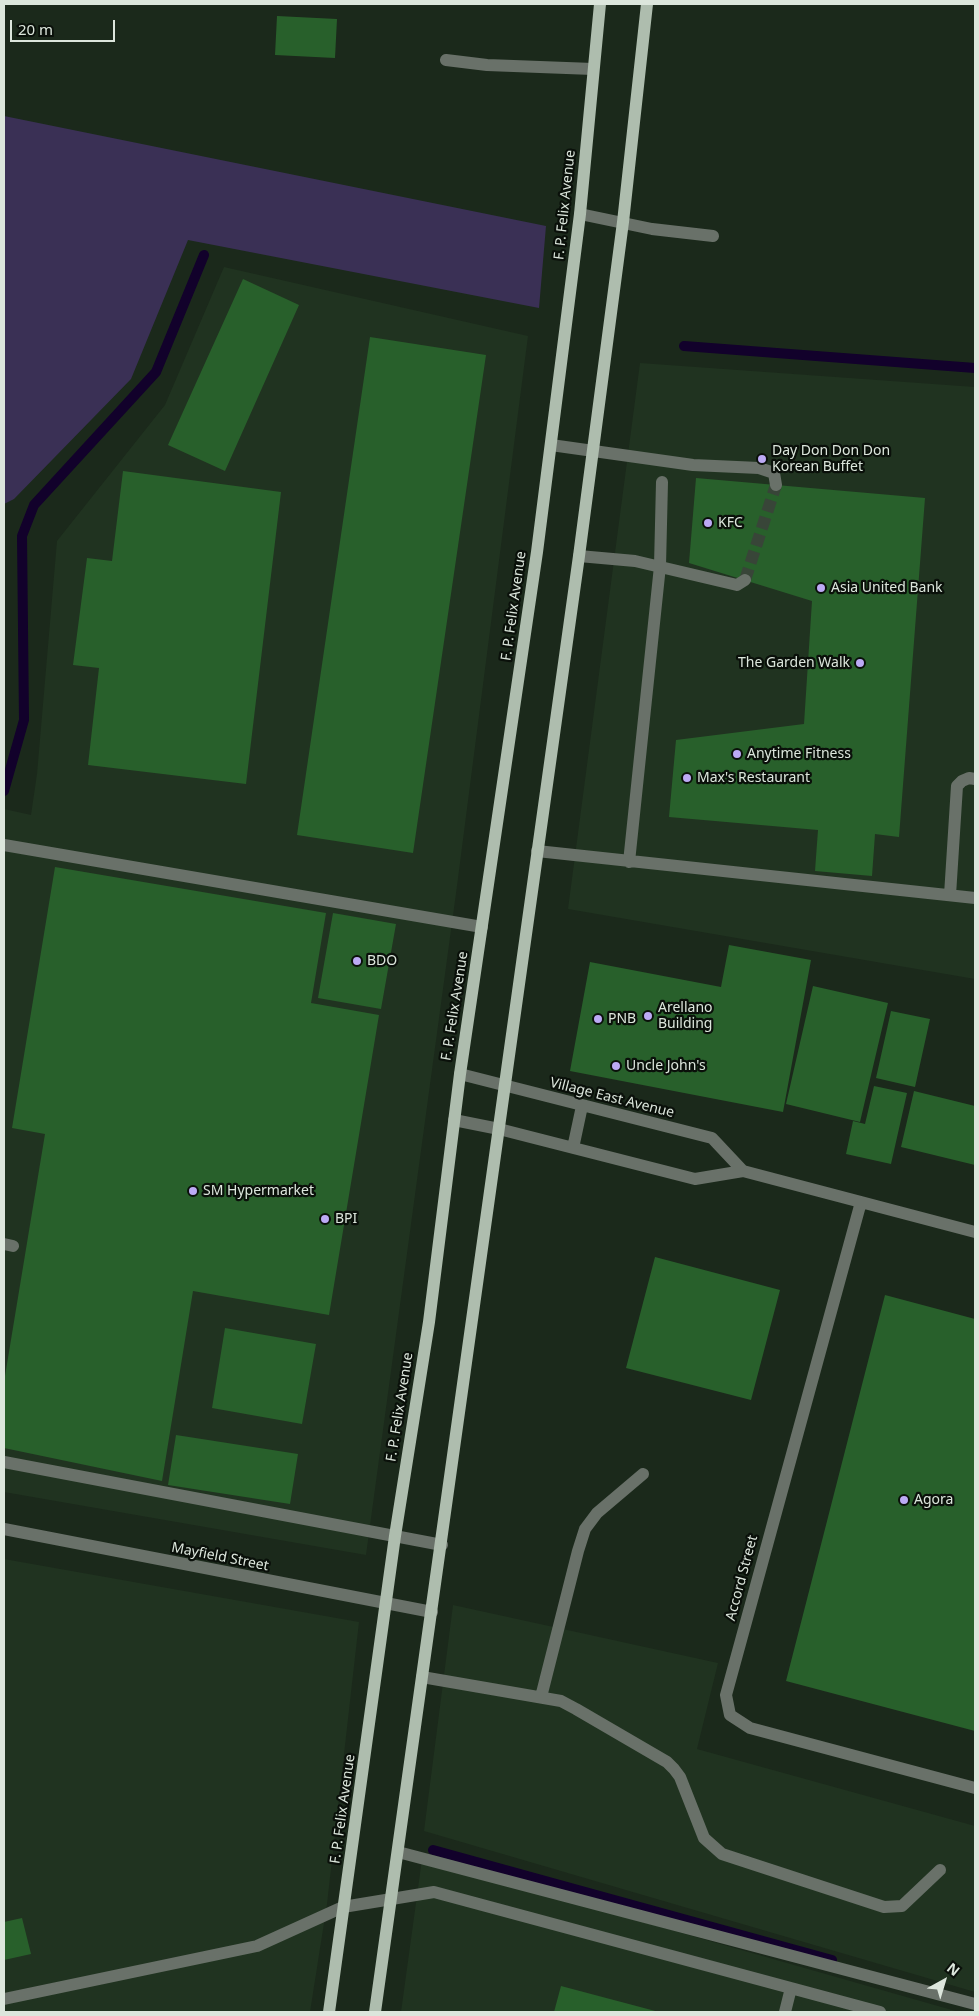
<!DOCTYPE html>
<html>
<head>
<meta charset="utf-8">
<style>
	body { margin:0 }
	#map { position:relative; width:979px; height:2016px; overflow:hidden; background:#1b291b; font-family:"Noto Sans",sans-serif }
	canvas { display:block }
	.frame { position:absolute; inset:0; border:5px solid #dce6dc; pointer-events:none }
	.north { position:absolute; left:919px; top:1956px; width:50px; height:50px; -webkit-text-stroke:4px #0a100a; paint-order:stroke; rotate:39deg; font-size:14px; font-weight:700; line-height:20px; text-align:center; color:#dce6dc }
	.north::after { content:''; display:block; margin:auto; width:18px; height:22px; background:#dce6dc; clip-path:polygon(50% 0,100% 100%,50% 72%,0 100%) }
	.scale { position:absolute; left:10px; top:20px; width:105px; height:22px; box-sizing:border-box; border:2px solid #dce6dc; border-top:0; padding-left:6px; font-size:15px; line-height:18px; white-space:nowrap; color:#dce6dc; -webkit-text-stroke:4px #0a100a; paint-order:stroke }
</style>
</head>
<body>
<div id="map">
<canvas width="979" height="2016"></canvas>
<div class="frame"></div>
<div class="north">N</div>
<div class="scale">20 m</div>
</div>
<script>
const context = document.querySelector('canvas').getContext('2d');
context.lineJoin = 'round';
function fillPath(path, color) {
  context.fillStyle = color;
  context.fill(path, 'evenodd');
}
function shape(rows) {
  const path = new Path2D();
  for (const r of rows) {
    path.moveTo(r[0], r[1]);
    for (let i = 2; i < r.length; i += 2) path.lineTo(r[i], r[i + 1]);
  }
  return path;
}
function stroke(path, color, width, dash) {
  context.strokeStyle = color;
  context.lineWidth = width;
  context.lineCap = dash ? 'butt' : 'round';
  context.setLineDash(dash || []);
  context.stroke(path);
}
function drawText(font, color, halo, rows, align = 'center') {
  context.font = font + ' "Noto Sans",sans-serif';
  context.lineWidth = 4.5;
  context.setLineDash([]);
  context.textBaseline = 'middle';
  context.strokeStyle = halo;
  context.fillStyle = color;
  for (const [text, x, y, turn = 0] of rows) {
    context.save();
    context.translate(x, y);
    context.rotate((+turn || 0) * Math.PI / 180);
    context.textAlign = isNaN(turn) ? turn : align;
    if (halo) context.strokeText(text, 0, 0);
    context.fillText(text, 0, 0);
    context.restore();
  }
}
const built = shape([
	[224,267,528,336,457,886,366,1555,4,1492,4,809,31,815,37,774,57,541,165,405],
	[640,363,975,387,975,979,568,909],
	[4,1559,359,1622,327,1904,310,2012,4,2012],
	[453,1605,718,1663,697,1749,975,1826,975,1992,424,1831],
	[422,1859,959,2012,401,2012]
]);
const green = shape([
	[4,116,546,226,539,308,188,240,131,379,14,499,4,504]
]);
const stream = shape([
	[684,346,975,368],
	[4,791,24,720,22,536,34,505,156,372,204,255],
	[433,1850,832,1960]
]);
const building = shape([
	[277,16,337,19,335,58,275,55],
	[243,279,299,305,225,471,168,445],
	[370,337,486,355,413,853,297,835],
	[123,471,281,492,246,784,88,765,99,668,73,665,87,558,112,561],
	[696,478,925,498,899,837,875,834,872,876,815,871,818,830,669,817,676,740,804,724,812,601,689,563],
	[55,867,326,913,311,1003,379,1015,329,1315,193,1291,162,1481,4,1448,4,1382,45,1134,12,1128],
	[333,913,396,924,381,1009,318,998],
	[729,945,811,960,783,1112,570,1071,590,962,721,987],
	[813,986,888,1003,860,1122,786,1104],
	[891,1011,930,1019,915,1087,876,1078],
	[874,1086,907,1093,891,1164,846,1154,853,1121,865,1124],
	[914,1091,975,1106,975,1165,901,1147],
	[655,1257,780,1290,751,1400,626,1368],
	[885,1295,975,1319,975,1731,786,1681],
	[225,1328,316,1344,302,1424,212,1408],
	[176,1435,298,1454,290,1504,168,1485],
	[22,1918,31,1954,4,1960,4,1922],
	[561,1986,659,2012,554,2012]
]);
const minorTunnel = shape([
	[745,580,776,485]
]);
const minor = shape([
	[446,60,487,65,593,69],
	[580,214,652,229,713,236],
	[551,445,693,465,759,468,774,473,776,485],
	[579,556,635,561,737,585,745,580],
	[4,845,482,927],
	[537,851,975,898],
	[629,862,660,566,662,482],
	[950,895,957,786,962,781,969,778,975,779],
	[460,1074,712,1138,743,1171],
	[454,1120,499,1129,695,1179,743,1171,975,1232],
	[573,1148,582,1106],
	[861,1202,726,1695,730,1715,750,1728,975,1788],
	[4,1244,13,1246],
	[4,1462,442,1545],
	[4,1529,432,1612],
	[422,1677,561,1701,576,1709,667,1762,674,1769,680,1777,704,1838,722,1854,884,1907,902,1906,940,1870],
	[541,1697,578,1551,585,1529,597,1513,643,1474],
	[398,1852,975,2004],
	[4,1999,257,1946,343,1907,434,1892,880,2012],
	[785,2012,791,1988]
]);
const major = shape([
	[329,2012,395,1536,429,1322,460,1074,537,552,580,214,600,4],
	[375,2012,579,556,623,222,647,4]
]);
const markers = [
	[762,459,5,"#bcaaf5"],
	[708,523,5,"#bcaaf5"],
	[821,588,5,"#bcaaf5"],
	[860,663,5,"#bcaaf5"],
	[737,754,5,"#bcaaf5"],
	[687,778,5,"#bcaaf5"],
	[357,961,5,"#bcaaf5"],
	[648,1016,5,"#bcaaf5"],
	[598,1019,5,"#bcaaf5"],
	[616,1066,5,"#bcaaf5"],
	[193,1191,5,"#bcaaf5"],
	[325,1219,5,"#bcaaf5"],
	[904,1500,5,"#bcaaf5"]
];
const streetNames = [
	["F. P. Felix Avenue",565,205,-84],
	["F. P. Felix Avenue",514,606,-82],
	["F. P. Felix Avenue",455,1006,-81],
	["Village East Avenue",612,1098,14],
	["F. P. Felix Avenue",400,1407,-81],
	["Mayfield Street",220,1557,11],
	["Accord Street",742,1578,-75],
	["F. P. Felix Avenue",343,1809,-82]
];
const poiNames = [
	["Day Don Don Don",772,451],
	["Korean Buffet",772,467],
	["KFC",718,523],
	["Asia United Bank",831,588],
	["The Garden Walk",850,663,"right"],
	["Anytime Fitness",747,754],
	["Max's Restaurant",697,778],
	["BDO",367,961],
	["Arellano",658,1008],
	["Building",658,1024],
	["PNB",608,1019],
	["Uncle John's",626,1066],
	["SM Hypermarket",203,1191],
	["BPI",335,1219],
	["Agora",914,1500]
];
fillPath(built, '#203320');
fillPath(green, '#3a3055');
stroke(stream, '#12012b', 10);
fillPath(building, '#28602b');
stroke(minorTunnel, '#384538', 12, [12, 6]);
stroke(minor, '#697169', 12);
stroke(major, '#aebdae', 12);
for (const [x, y, r, color] of markers) {
  const dot = new Path2D();
  dot.arc(x, y, r, 0, 2 * Math.PI);
  context.fillStyle = color;
  context.fill(dot);
  stroke(dot, '#0a100a', 2);
}
drawText('14px', '#dce6dc', '#0a100a', streetNames);
drawText('14px', '#dce6dc', '#0a100a', poiNames, 'left');
</script>
</body>
</html>
